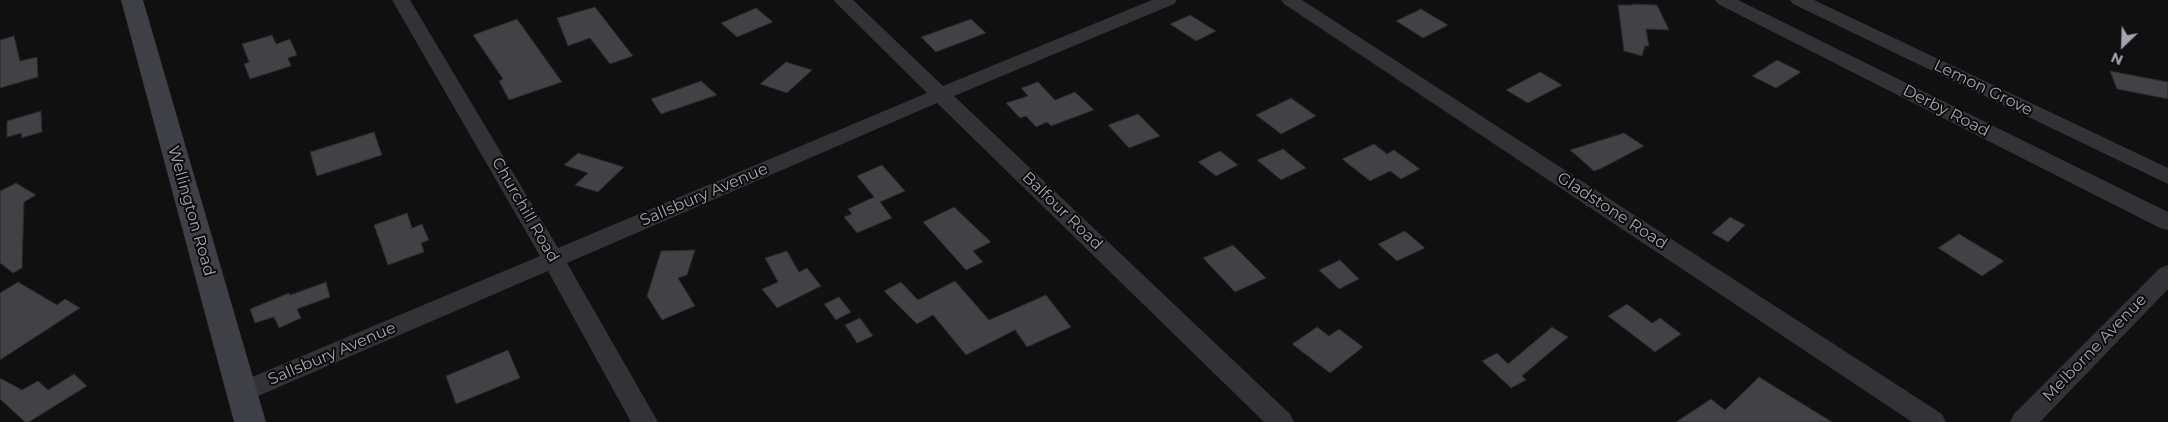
<!DOCTYPE html>
<html>
<head>
<meta charset="utf-8">
<style>
	body { margin:0 }
	#map { position:relative; width:2168px; height:422px; overflow:hidden; background:#101011; font-family:Montserrat,sans-serif }
	canvas { display:block }
	.north { position:absolute; left:2098px; top:20px; width:50px; height:50px; -webkit-text-stroke:4px #0b0b0c; paint-order:stroke; rotate:204deg; font-size:14px; font-weight:700; line-height:20px; text-align:center; color:#a3a5b0 }
	.north::after { content:''; display:block; margin:auto; width:18px; height:22px; background:#a3a5b0; clip-path:polygon(50% 0,100% 100%,50% 72%,0 100%) }
</style>
</head>
<body>
<div id="map">
<canvas width="2168" height="422"></canvas>
<div class="north">N</div>
</div>
<script>
const context = document.querySelector('canvas').getContext('2d');
context.lineJoin = 'round';
function fillPath(path, color) {
  context.fillStyle = color;
  context.fill(path, 'evenodd');
}
function shape(rows) {
  const path = new Path2D();
  for (const r of rows) {
    path.moveTo(r[0], r[1]);
    for (let i = 2; i < r.length; i += 2) path.lineTo(r[i], r[i + 1]);
  }
  return path;
}
function stroke(path, color, width, dash) {
  context.strokeStyle = color;
  context.lineWidth = width;
  context.lineCap = dash ? 'butt' : 'round';
  context.setLineDash(dash || []);
  context.stroke(path);
}
function drawText(font, color, halo, rows, align = 'center') {
  context.font = font + ' Montserrat,sans-serif';
  context.lineWidth = 4;
  context.setLineDash([]);
  context.textBaseline = 'middle';
  context.strokeStyle = halo;
  context.fillStyle = color;
  for (const [text, x, y, turn = 0] of rows) {
    context.save();
    context.translate(x, y);
    context.rotate((+turn || 0) * Math.PI / 180);
    context.textAlign = isNaN(turn) ? turn : align;
    if (halo) context.strokeText(text, 0, 0);
    context.fillText(text, 0, 0);
    context.restore();
  }
}
const building = shape([
	[1632,4,1657,5,1669,30,1646,29,1649,46,1645,46,1642,56,1624,51,1618,5,1633,5,1632,4],
	[595,7,633,56,610,64,590,38,568,46,557,18,595,7],
	[756,8,773,22,737,37,721,23,756,8],
	[1421,9,1448,25,1423,38,1396,21,1421,9],
	[1190,15,1216,31,1196,41,1170,24,1190,15],
	[517,19,562,82,509,100,499,81,503,79,473,35,517,19],
	[971,19,986,33,936,52,921,37,971,19],
	[272,35,276,44,290,39,297,55,288,58,291,66,250,79,244,64,249,62,242,44,272,35],
	[14,36,20,61,37,57,38,77,0,88,0,40,14,36],
	[1777,60,1801,72,1776,88,1752,76,1777,60],
	[786,62,812,70,787,93,760,84,786,62],
	[2110,71,2168,82,2168,99,2117,89,2110,71],
	[1540,72,1562,85,1528,103,1506,90,1540,72],
	[701,81,717,95,661,114,651,99,701,81],
	[1038,82,1055,100,1075,92,1094,110,1051,126,1047,122,1036,127,1026,116,1020,118,1006,103,1028,96,1021,88,1038,82],
	[1291,98,1316,116,1281,134,1256,115,1291,98],
	[41,111,42,132,21,138,22,133,7,137,7,121,41,111],
	[1138,114,1160,136,1129,148,1108,125,1138,114],
	[374,132,382,155,317,176,310,152,374,132],
	[1624,133,1644,146,1602,168,1594,171,1570,150,1624,133],
	[1374,144,1387,154,1394,150,1420,169,1401,179,1390,171,1370,181,1342,159,1374,144],
	[1283,149,1306,168,1281,180,1257,160,1283,149],
	[1220,151,1238,165,1216,176,1198,162,1220,151],
	[578,153,624,167,598,192,575,185,588,173,564,165,578,153],
	[882,165,905,191,880,202,892,218,857,233,844,217,852,214,848,209,874,197,857,176,882,165],
	[16,183,36,195,24,202,22,268,13,273,0,263,0,191,16,183],
	[954,207,991,242,973,251,983,262,966,270,923,222,954,207],
	[407,213,412,228,422,224,429,240,421,243,424,252,388,265,374,225,407,213],
	[1730,217,1745,225,1728,242,1712,233,1730,217],
	[1405,231,1425,248,1397,261,1378,244,1405,231],
	[1959,234,2004,261,1982,276,1938,248,1959,234],
	[1233,245,1266,278,1235,292,1203,258,1233,245],
	[695,250,687,275,678,278,695,306,662,320,647,296,661,251,695,250],
	[787,251,799,272,807,268,821,286,777,308,762,289,778,282,765,258,787,251],
	[1340,260,1359,279,1339,289,1319,270,1340,260],
	[955,281,989,320,1046,295,1071,327,1027,347,1015,330,966,355,933,315,917,324,884,291,901,282,918,300,955,281],
	[18,282,57,305,65,299,80,308,0,360,0,293,18,282],
	[326,282,330,297,297,309,301,318,279,328,274,317,255,323,250,309,289,293,290,295,326,282],
	[839,297,851,312,836,320,824,304,839,297],
	[1627,304,1652,323,1660,318,1681,334,1655,352,1608,316,1627,304],
	[860,318,873,336,857,343,845,325,860,318],
	[1317,327,1329,336,1339,329,1363,347,1330,373,1292,344,1317,327],
	[1552,327,1568,337,1522,376,1526,380,1511,388,1482,361,1497,353,1508,364,1552,327],
	[508,350,520,378,456,404,446,376,508,350],
	[74,374,87,386,29,422,25,422,0,399,0,378,22,390,38,381,48,390,74,374],
	[1759,377,1832,422,1676,422,1711,399,1725,410,1759,377]
]);
const minor = shape([
	[392,0,410,0,558,248,927,93,833,0,853,0,943,86,1152,0,1177,0,1174,4,954,96,1290,414,1294,422,1264,422,937,103,567,263,658,422,631,422,548,271,251,399,242,402,233,399,229,392,233,385,540,256,392,0],
	[1281,0,1302,0,1942,414,1946,422,1912,422,1284,4,1281,0],
	[1715,0,1738,0,2168,212,2168,230,2160,228,1718,4,1715,0],
	[1790,0,1814,0,2168,168,2168,184,1793,4,1790,0],
	[2168,265,2168,289,2040,422,2010,422,2014,414,2160,268,2168,265]
]);
const secondary = shape([
	[121,0,143,0,266,422,234,422,121,0]
]);
const streetNames = [
	["Lemon Grove",1983,88,26],
	["Derby Road",1946,111,27],
	["Sallsbury Avenue",704,195,-23],
	["Churchill Road",525,210,60],
	["Wellington Road",191,211,74],
	["Balfour Road",1062,211,44],
	["Gladstone Road",1612,211,33],
	["Melborne Avenue",2095,348,-46],
	["Sallsbury Avenue",332,354,-23]
];
fillPath(building, '#424246');
stroke(building, '#2a2a2c', 1);
fillPath(minor, '#333337');
fillPath(secondary, '#3f4045');
drawText('16px', '#a3a5b0', '#0b0b0c', streetNames);
</script>
</body>
</html>
